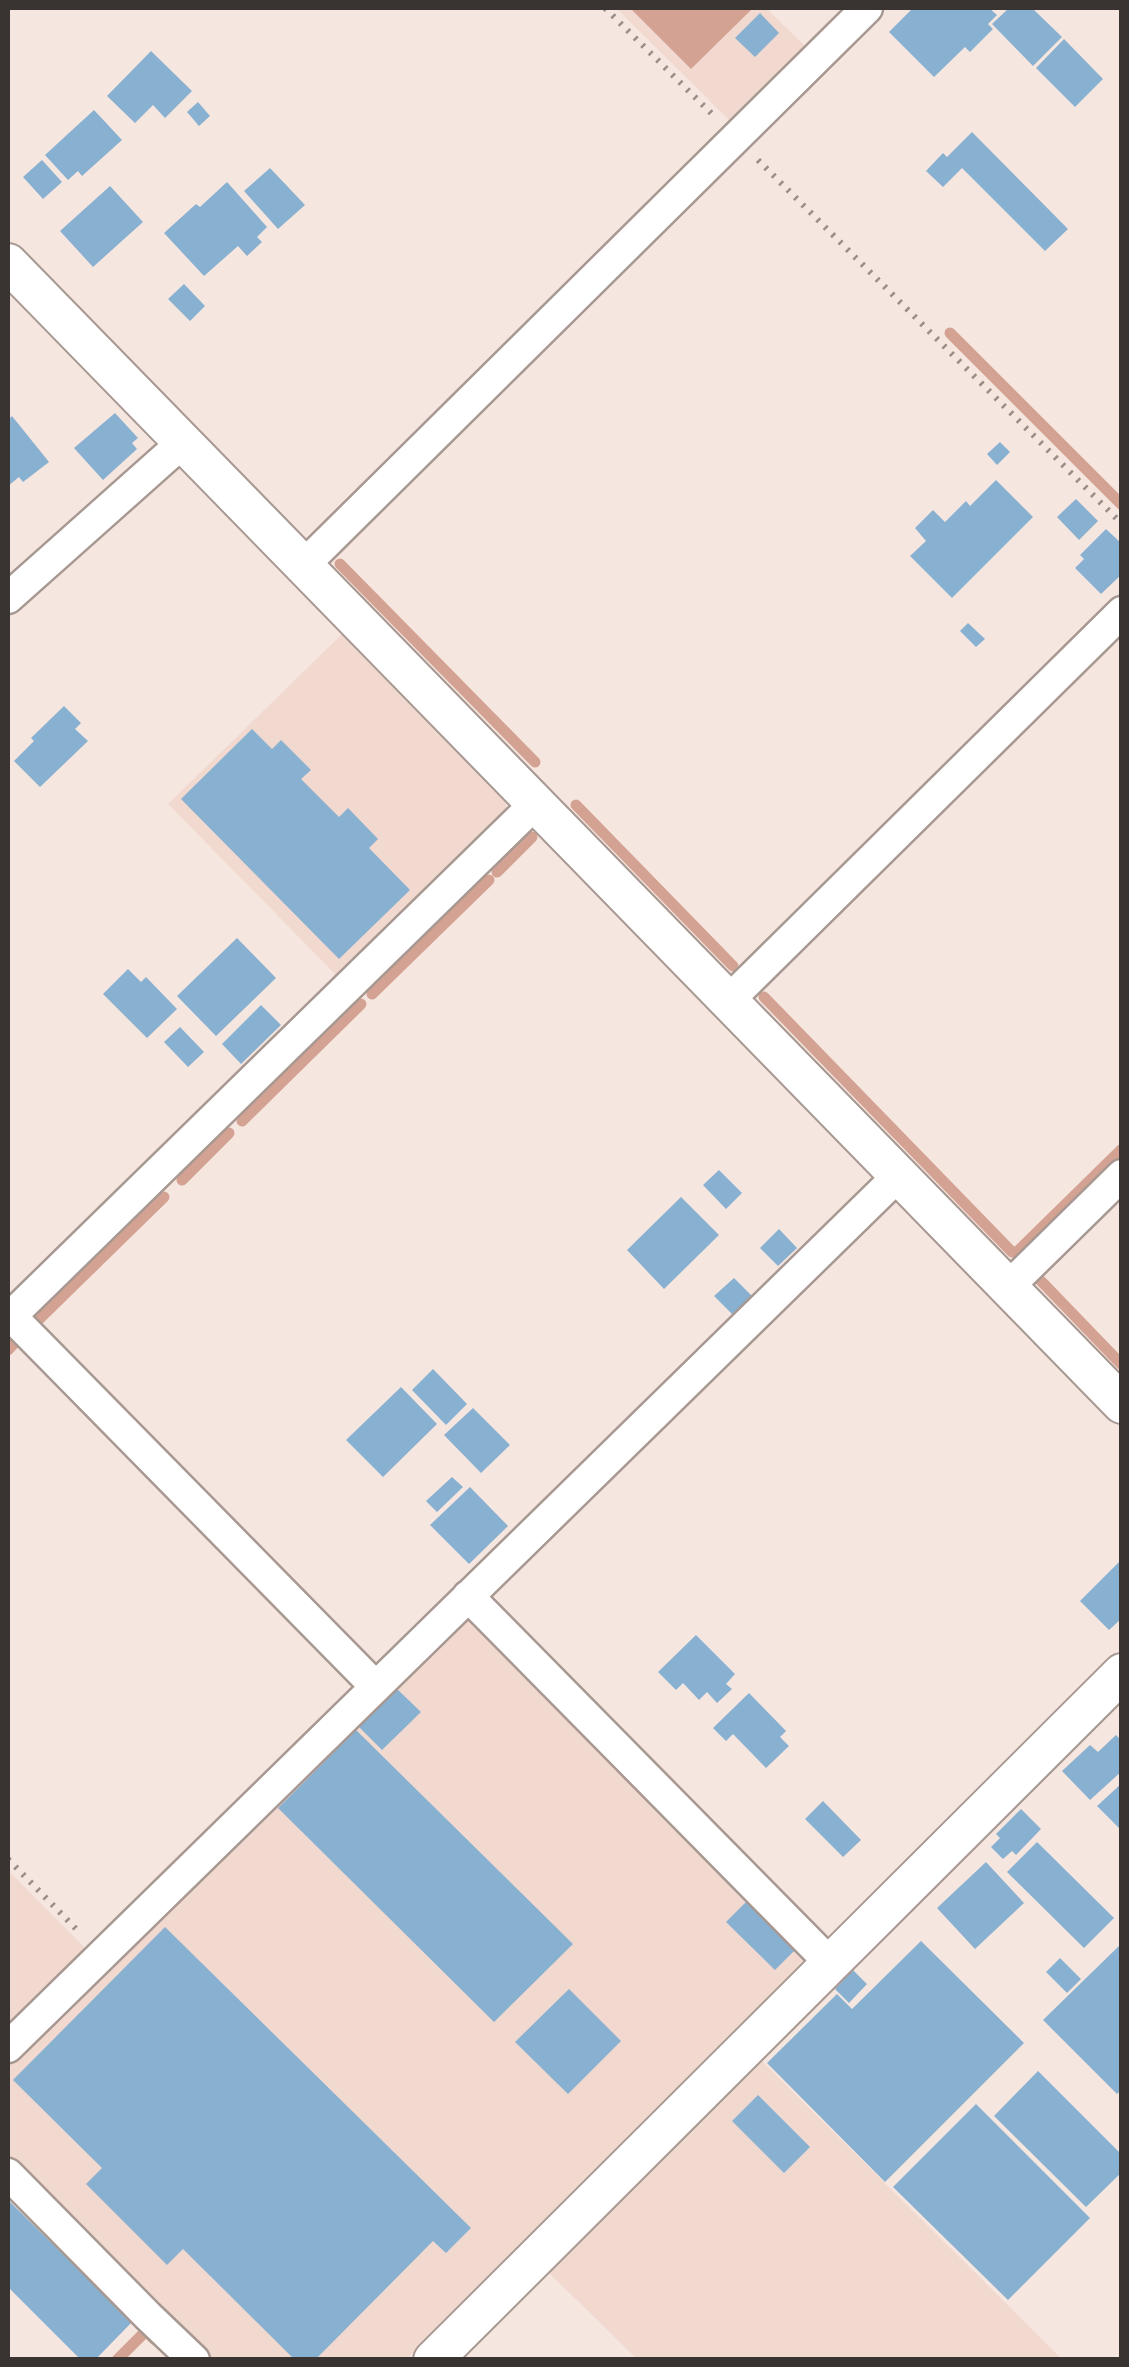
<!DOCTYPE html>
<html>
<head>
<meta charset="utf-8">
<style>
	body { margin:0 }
	#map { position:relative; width:1129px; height:2367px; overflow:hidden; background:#f6e6e0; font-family:Manrope,sans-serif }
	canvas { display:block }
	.frame { position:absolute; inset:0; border:10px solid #393331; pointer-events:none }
</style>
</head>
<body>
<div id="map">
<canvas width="1129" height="2367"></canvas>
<div class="frame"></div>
</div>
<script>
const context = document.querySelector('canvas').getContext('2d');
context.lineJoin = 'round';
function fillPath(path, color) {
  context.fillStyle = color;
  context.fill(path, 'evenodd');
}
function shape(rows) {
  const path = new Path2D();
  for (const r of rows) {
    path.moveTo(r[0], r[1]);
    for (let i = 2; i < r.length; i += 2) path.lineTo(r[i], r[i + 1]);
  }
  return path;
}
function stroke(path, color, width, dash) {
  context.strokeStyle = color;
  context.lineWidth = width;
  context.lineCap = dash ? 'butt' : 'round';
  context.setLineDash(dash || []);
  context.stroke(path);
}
const built = shape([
	[616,8,766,8,807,48,732,123],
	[343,633,506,799,506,814,338,977,168,804],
	[464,1619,476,1620,804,1952,803,1963,407,2359,210,2359,155,2308,8,2158,8,2065],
	[8,1870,87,1950,8,2028],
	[761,2060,1062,2359,637,2359,548,2272]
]);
const water = shape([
	[630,8,753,8,691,69]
]);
const stream = shape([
	[950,333,1122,505],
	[340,564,535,762],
	[576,805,733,966],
	[497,872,532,837],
	[372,994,489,880],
	[764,997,1012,1252],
	[242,1121,361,1004],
	[182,1180,229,1133],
	[1016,1253,1122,1149],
	[1041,1281,1122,1365],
	[32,1326,164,1197],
	[8,1350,20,1337],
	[117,2360,146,2331,154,2339]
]);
const building = shape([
	[913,8,989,8,997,15,988,24,993,29,970,52,965,47,934,77,889,32],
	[1009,8,1032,8,1062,37,1033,66,992,24],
	[760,13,779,33,755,57,735,38],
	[1064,39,1103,79,1075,107,1036,68],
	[151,51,192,91,165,118,153,105,135,123,107,96],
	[198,102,210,116,199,126,187,112],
	[94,110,122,140,82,176,78,171,68,180,45,155],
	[972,132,1068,229,1045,251,962,168,943,187,926,171,943,153,947,157],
	[42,160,62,182,43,199,23,177],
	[270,168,305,205,278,229,244,191],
	[227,182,267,227,257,237,262,242,247,256,238,246,204,276,164,233,196,204,200,207],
	[110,186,143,222,93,267,60,231],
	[184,284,205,306,190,321,168,299],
	[115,413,138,438,132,443,137,449,103,480,74,448],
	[12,416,49,462,23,482,19,477,8,486,8,420],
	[1000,442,1010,452,997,465,987,454],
	[996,480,1033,517,952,598,910,556,926,541,915,528,933,510,945,522,966,501,970,506],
	[1076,499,1098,521,1079,540,1057,517],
	[1106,529,1122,544,1122,574,1101,594,1075,568,1084,559,1080,555],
	[968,623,985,639,976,647,960,631],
	[64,706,81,723,75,729,88,741,40,787,14,761,34,741,31,738],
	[252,729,272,749,281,740,311,770,301,779,339,817,348,808,378,839,369,848,410,890,339,959,181,799],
	[237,938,276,978,216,1036,177,996],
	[128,969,141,982,146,977,177,1009,147,1038,103,994],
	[261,1005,281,1025,241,1064,222,1044],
	[180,1027,204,1052,188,1067,164,1042],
	[719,1170,742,1193,726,1209,703,1185],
	[681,1197,719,1235,664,1289,627,1250],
	[779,1229,797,1248,778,1266,760,1248],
	[734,1278,752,1296,733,1315,714,1296],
	[433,1369,467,1404,446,1425,412,1390],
	[401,1387,437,1424,383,1477,346,1440],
	[473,1408,510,1445,481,1473,444,1435],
	[452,1477,463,1487,437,1512,426,1501],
	[470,1487,508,1526,469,1564,430,1525],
	[1119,1562,1122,1565,1122,1618,1109,1630,1080,1601],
	[696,1635,735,1674,726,1684,732,1689,717,1703,707,1692,699,1700,683,1683,676,1690,658,1672],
	[397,1689,421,1712,382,1750,359,1727],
	[749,1693,786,1731,780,1737,789,1746,766,1768,733,1734,726,1741,713,1728],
	[356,1730,573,1944,494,2022,278,1808],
	[1116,1735,1122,1741,1122,1771,1090,1800,1062,1771,1090,1745,1098,1752],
	[1122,1783,1122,1831,1097,1806],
	[823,1801,861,1840,843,1857,805,1819],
	[1021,1809,1041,1829,1016,1855,1012,1851,1003,1859,991,1847,1000,1838,996,1834],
	[1037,1842,1114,1918,1084,1948,1007,1872],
	[986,1862,1024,1903,975,1949,937,1908],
	[746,1902,795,1950,775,1970,726,1922],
	[165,1927,471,2228,446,2253,433,2241,315,2360,295,2360,183,2249,167,2265,86,2184,102,2168,13,2080],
	[921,1941,1024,2043,885,2182,767,2063,837,1994,852,2009],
	[1122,1943,1122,2089,1117,2094,1043,2020],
	[1060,1958,1081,1979,1067,1993,1046,1972],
	[853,1970,867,1984,849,2003,835,1989],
	[569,1989,621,2041,568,2094,515,2042],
	[1038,2071,1122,2155,1122,2172,1086,2207,994,2116],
	[758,2095,810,2147,784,2173,732,2121],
	[976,2104,1090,2218,1008,2300,893,2187],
	[8,2200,132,2322,95,2360,81,2360,8,2287]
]);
const path = shape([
	[605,8,714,116],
	[758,160,1122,524],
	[8,1859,80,1933]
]);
const minor = shape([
	[303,566,867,8],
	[8,598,182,443],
	[729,1000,1122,612],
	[1008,1287,1122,1175],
	[8,1313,376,1687],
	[8,1319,537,802],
	[468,1596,830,1963],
	[8,2047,899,1175],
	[8,2174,148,2316,194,2360]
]);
const tertiary = shape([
	[8,263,1122,1404],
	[433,2360,1122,1673]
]);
fillPath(built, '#f1d9d0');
fillPath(water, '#d4a292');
stroke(stream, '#d4a292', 11);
fillPath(building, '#88b0d0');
stroke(minor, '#a79892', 35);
stroke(tertiary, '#a79892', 42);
stroke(path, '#998e8a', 6, [2.5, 8]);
stroke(minor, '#fff', 30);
stroke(tertiary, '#fff', 38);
</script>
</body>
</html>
